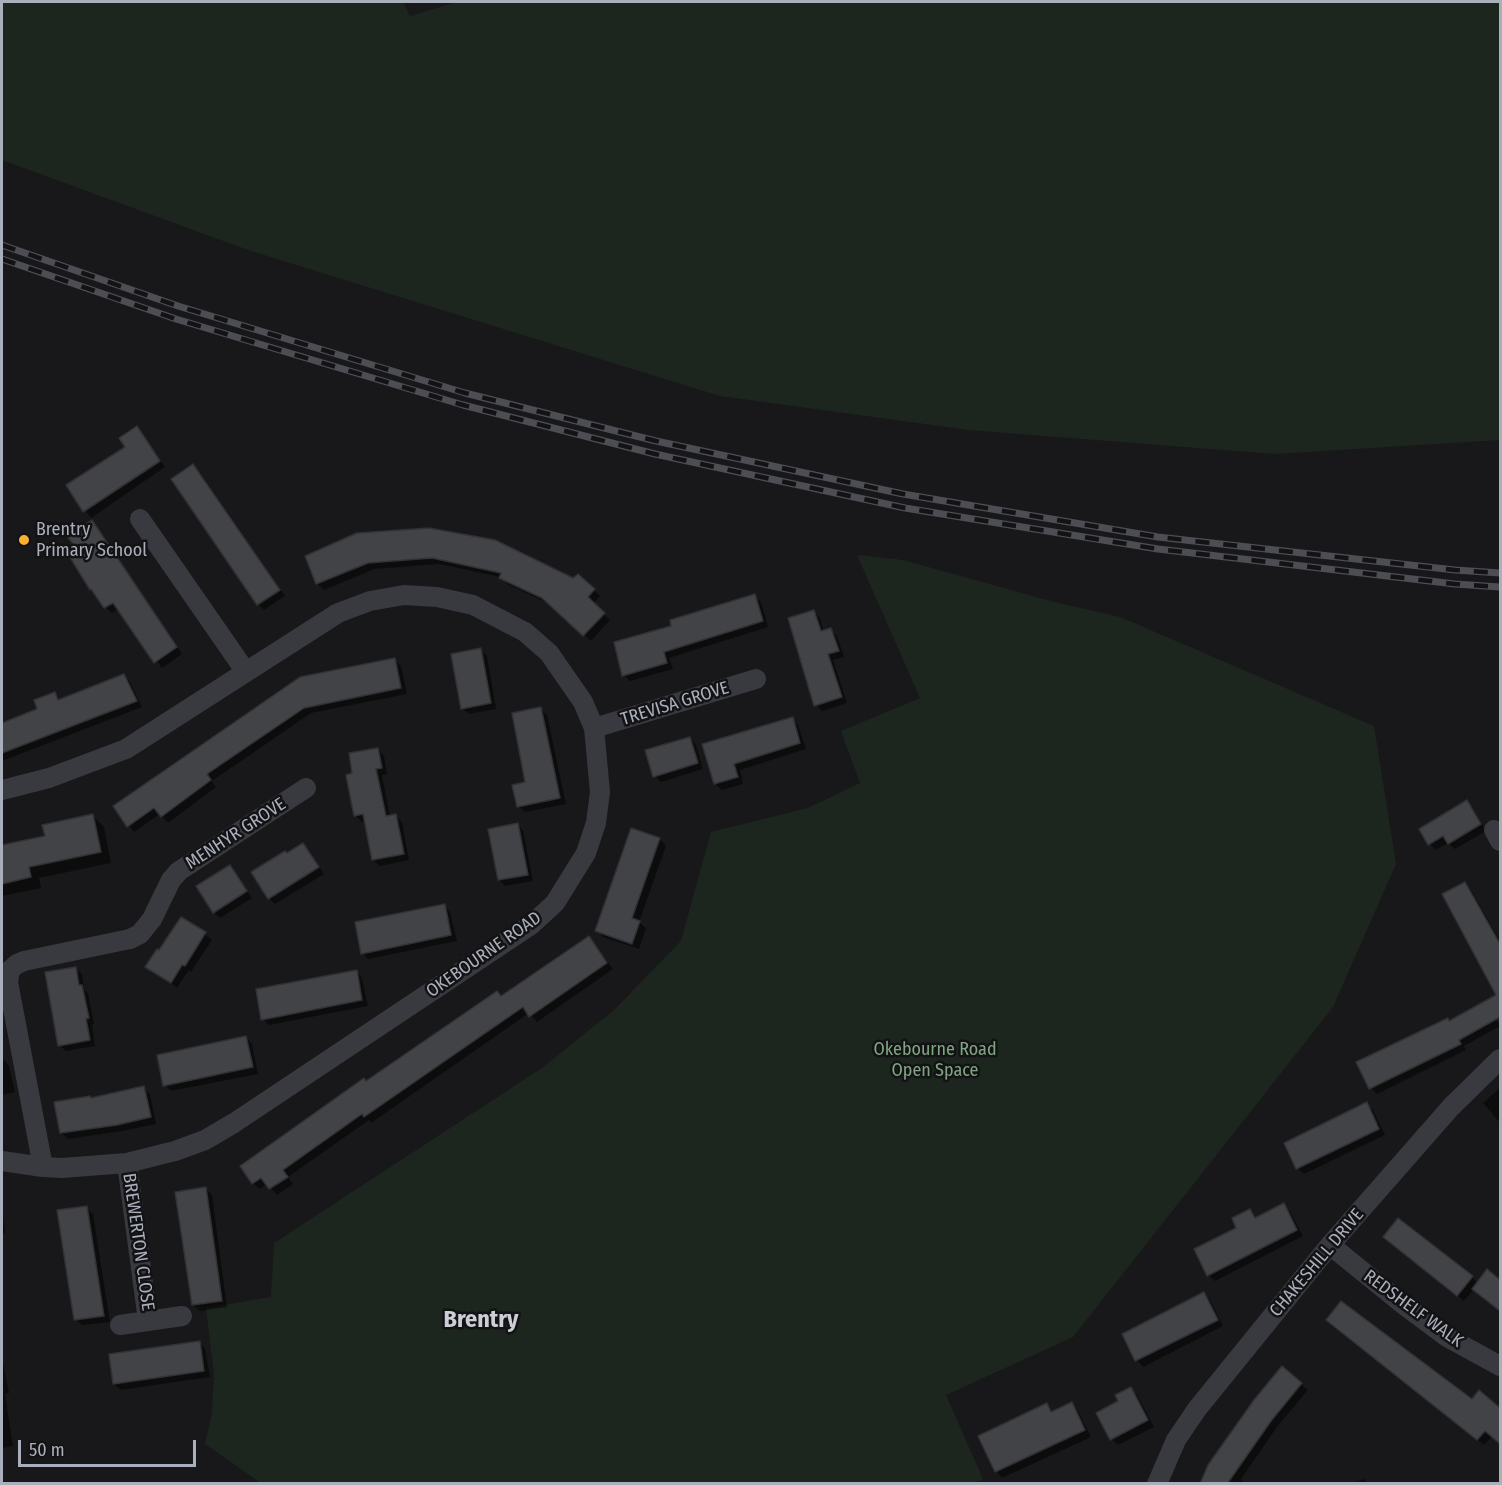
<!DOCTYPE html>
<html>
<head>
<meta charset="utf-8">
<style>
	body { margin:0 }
	#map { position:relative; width:1502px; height:1485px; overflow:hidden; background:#18181a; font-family:"Fira Sans Condensed",sans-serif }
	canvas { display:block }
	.frame { position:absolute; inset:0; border:3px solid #a9afbb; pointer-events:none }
	.scale { position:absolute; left:18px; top:1440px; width:178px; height:27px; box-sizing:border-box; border:3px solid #a9afbb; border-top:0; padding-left:8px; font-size:18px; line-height:21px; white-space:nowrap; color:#a9afbb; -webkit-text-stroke:4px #131315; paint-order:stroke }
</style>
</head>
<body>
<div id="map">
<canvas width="1502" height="1485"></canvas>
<div class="frame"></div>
<div class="scale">50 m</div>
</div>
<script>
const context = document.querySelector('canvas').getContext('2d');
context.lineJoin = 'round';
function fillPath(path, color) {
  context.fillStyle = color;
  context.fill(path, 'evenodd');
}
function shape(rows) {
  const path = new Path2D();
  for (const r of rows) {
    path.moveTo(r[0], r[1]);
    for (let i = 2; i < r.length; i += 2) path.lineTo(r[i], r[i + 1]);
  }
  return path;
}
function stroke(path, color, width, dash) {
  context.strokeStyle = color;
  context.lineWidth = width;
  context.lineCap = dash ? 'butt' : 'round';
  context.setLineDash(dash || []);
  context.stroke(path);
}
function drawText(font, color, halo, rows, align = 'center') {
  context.font = font + ' "Fira Sans Condensed",sans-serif';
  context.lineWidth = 5;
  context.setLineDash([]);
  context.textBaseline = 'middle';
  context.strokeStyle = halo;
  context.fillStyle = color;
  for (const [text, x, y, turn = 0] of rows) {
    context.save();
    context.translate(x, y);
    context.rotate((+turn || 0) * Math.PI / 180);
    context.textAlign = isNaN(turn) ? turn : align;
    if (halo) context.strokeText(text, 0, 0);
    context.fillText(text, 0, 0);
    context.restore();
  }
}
const green = shape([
	[2,2,403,2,410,16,457,2,1500,2,1500,440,1274,454,969,430,720,396,248,250,2,160],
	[857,555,903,560,1054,602,1120,617,1374,726,1396,864,1333,1007,1073,1337,946,1395,983,1479,973,1483,261,1483,205,1444,212,1413,214,1374,206,1308,271,1297,274,1243,542,1068,614,1010,681,941,711,832,808,808,860,783,841,731,920,698]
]);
const shadow = shape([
	[137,428,165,467,91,518,68,485,127,448],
	[193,466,200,472,285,596,264,610,258,604],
	[98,528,182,654,162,668,119,609,112,613,105,607,91,589,67,550],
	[357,535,594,590,600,596,593,604,610,620,591,641,550,604,507,584,500,577,439,564,375,569,324,590,318,584,307,557],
	[754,596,761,602,768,627,669,658,673,669,630,681,624,675,673,627],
	[814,612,820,618,824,632,831,630,837,636,844,657,833,660,847,703,822,711,816,705],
	[481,650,487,656,496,709,469,714,462,708],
	[394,659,401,666,407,694,311,713,212,781,216,787,168,823,160,814,134,832,115,806],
	[124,675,130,682,142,707,2,761,2,724,39,710,54,693,61,701],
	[541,709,547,715,566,804,525,812,518,806,527,783],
	[792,719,798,725,806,749,740,770,743,784,722,790,715,784,704,745],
	[690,738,696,745,703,769,661,782,655,776],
	[378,749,384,756,387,774,382,775,390,817,396,816,402,822,409,860,380,866,373,860,366,821,362,822,356,816],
	[1467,802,1473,808,1486,831,1455,849,1448,843,1436,850,1430,844],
	[93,816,104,827,111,863,39,878,41,888,2,896,2,847,46,837],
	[517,824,523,831,533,881,505,886,499,880],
	[632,830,660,839,666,846,639,922,646,928,639,949,603,937,597,930],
	[303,845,309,851,324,874,275,904,269,898,287,854],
	[230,867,252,898,220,918,214,912],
	[1464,884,1471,890,1499,939,1500,938,1499,993],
	[444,905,450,912,457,941,368,959,362,953],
	[182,919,205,934,212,940,191,972,189,970,177,988,147,967,160,953],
	[589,938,613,969,537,1022,529,1013,371,1123,369,1120,288,1177,293,1184,277,1195,267,1184,260,1189,253,1183,367,1083,502,997],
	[75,968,82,974,84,989,88,993,94,1024,92,1025,95,1046,66,1051,59,1045],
	[356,971,362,978,368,1006,269,1025,263,1019],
	[1490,1009,1500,1026,1464,1046,1466,1050,1377,1094,1371,1088,1448,1019,1450,1022],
	[245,1037,252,1044,258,1074,171,1091,165,1085],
	[2,1058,9,1066,15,1092,2,1095],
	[143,1088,150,1094,156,1124,122,1131,68,1139,61,1133,92,1099],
	[1500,1088,1500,1123,1483,1103],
	[1366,1104,1373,1110,1385,1135,1304,1174,1298,1168],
	[206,1189,212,1195,227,1307,200,1311,193,1305],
	[1284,1205,1290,1212,1303,1236,1215,1281,1208,1275,1250,1211,1256,1218],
	[2,1206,5,1233,2,1233],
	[86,1208,93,1214,110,1322,82,1325,75,1319],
	[1391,1243,1472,1277,1478,1284,1487,1271,1500,1282,1500,1312,1474,1289,1464,1301],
	[1204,1294,1210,1300,1223,1326,1143,1367,1137,1360,1124,1335],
	[1334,1326,1472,1401,1479,1393,1500,1409,1500,1443,1492,1437,1484,1445],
	[199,1342,205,1349,210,1377,121,1390,114,1384],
	[2,1358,9,1393,5,1394,13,1446,2,1448],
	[1282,1368,1308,1390,1277,1427,1241,1479,1246,1484,1201,1484],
	[1131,1389,1137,1395,1154,1427,1118,1445,1111,1439,1120,1402],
	[1072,1404,1078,1411,1091,1437,1002,1478,996,1471,1047,1405,1054,1413],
	[1364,1479,1369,1484,1349,1484]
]);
const building = shape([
	[137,426,160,461,83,512,66,485,125,447,119,438,137,426],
	[193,464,280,590,257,605,171,479,193,464],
	[92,520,177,647,154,663,113,603,104,608,91,589,90,590,65,549,73,544,67,536,92,520],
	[429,528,495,540,573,578,578,574,595,589,588,597,605,613,583,636,542,598,499,578,501,573,432,558,368,563,316,584,305,556,357,533,429,528],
	[755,594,763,621,664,652,667,663,622,676,614,642,671,626,670,620,755,594],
	[814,610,821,631,831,628,839,651,828,654,842,697,814,706,788,618,814,610],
	[481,648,491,703,461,709,451,654,481,648],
	[395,658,401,688,304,708,207,774,211,780,161,817,154,808,127,827,113,806,300,677,395,658],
	[124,674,137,701,2,753,2,723,37,709,34,700,55,692,58,700,124,674],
	[541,707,560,798,517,807,512,785,525,782,512,713,541,707],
	[793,717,800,743,734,764,738,777,714,784,702,744,793,717],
	[690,737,698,763,653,777,645,750,690,737],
	[378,748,382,768,376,769,386,816,396,814,404,854,372,860,363,814,354,816,346,775,352,773,349,753,378,748],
	[1467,800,1481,824,1448,844,1443,836,1428,845,1419,829,1467,800],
	[93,814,101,852,29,867,31,877,2,884,2,845,45,836,42,825,93,814],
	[518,823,528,875,498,880,488,829,518,823],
	[631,828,660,838,632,918,640,921,632,944,595,931,631,828],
	[303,843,319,867,268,899,251,872,285,851,287,853,303,843],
	[230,865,247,891,213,913,196,886,230,865],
	[1465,882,1500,944,1500,1017,1459,1040,1461,1044,1369,1089,1356,1062,1448,1018,1449,1021,1496,995,1442,894,1465,882],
	[445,904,451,935,361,954,355,922,445,904],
	[181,917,206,932,185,966,182,965,171,983,145,967,157,949,159,950,181,917],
	[589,936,607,963,529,1017,523,1007,364,1117,362,1114,283,1170,288,1177,269,1189,261,1178,252,1184,240,1166,364,1078,366,1081,497,991,501,996,589,936],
	[76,967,79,985,82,985,89,1018,86,1019,90,1040,58,1046,45,972,76,967],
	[357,970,362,1000,261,1020,256,989,357,970],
	[246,1036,253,1067,163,1086,157,1055,246,1036],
	[144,1086,151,1117,117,1125,60,1133,54,1102,90,1096,91,1098,144,1086],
	[1367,1102,1379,1129,1296,1169,1284,1143,1367,1102],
	[206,1187,222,1301,192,1305,175,1192,206,1187],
	[1284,1203,1297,1230,1207,1276,1194,1249,1236,1228,1232,1218,1250,1209,1255,1218,1284,1203],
	[87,1206,104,1316,74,1320,57,1210,87,1206],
	[1398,1218,1473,1276,1457,1296,1383,1237,1398,1218],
	[1487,1269,1500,1280,1500,1311,1472,1289,1487,1269],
	[1204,1292,1218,1320,1135,1361,1122,1334,1204,1292],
	[1341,1301,1472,1399,1479,1390,1500,1408,1500,1444,1485,1431,1477,1440,1326,1320,1341,1301],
	[200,1341,204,1371,113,1384,109,1354,200,1341],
	[1282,1366,1302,1383,1271,1421,1227,1484,1200,1484,1208,1465,1254,1400,1282,1366],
	[1131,1387,1148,1420,1110,1440,1096,1413,1118,1401,1115,1395,1131,1387],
	[1072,1402,1085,1430,995,1472,978,1436,1047,1403,1051,1412,1072,1402]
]);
const street = shape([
	[140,519,246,672],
	[594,728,756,679],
	[2,790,49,778,126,749,338,613,370,601,404,595,437,597,473,605,525,632,549,653,583,702,594,728,600,792,596,823,586,853,555,903,531,925,234,1123,205,1140,175,1151,127,1163,62,1168,43,1167,2,1161],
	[1494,830,1500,841],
	[127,1163,148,1321],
	[43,1167,8,982,10,970,17,964,24,961,130,939,140,934,152,919,171,880,179,871,306,788],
	[1330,1245,1404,1305,1447,1337,1500,1366],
	[120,1325,182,1316],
	[1157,1484,1176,1440,1197,1409,1330,1245,1451,1107,1500,1059]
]);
const rail = shape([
	[2,245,178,306,465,393,656,441,903,494,1158,537,1455,570,1500,573],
	[2,259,176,319,463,405,655,454,905,508,1158,549,1455,584,1500,587]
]);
const markers = [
	[24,540,6,"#fbaf2f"]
];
const poiNames = [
	["Brentry",36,530],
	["Primary School",36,551]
];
const streetNames = [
	["TREVISA GROVE",675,704,-17],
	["MENHYR GROVE",236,834,-33],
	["OKEBOURNE ROAD",484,955,-35],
	["BREWERTON CLOSE",138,1242,82],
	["CHAKESHILL DRIVE",1317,1263,-50],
	["REDSHELF WALK",1413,1309,36]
];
const parkNames = [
	["Okebourne Road",935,1050],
	["Open Space",935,1071]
];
const districtNames = [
	["Brentry",481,1320]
];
fillPath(green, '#1d261e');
fillPath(shadow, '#0007');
fillPath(building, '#424347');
stroke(building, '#323236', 1.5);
stroke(street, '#393a3f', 20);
stroke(rail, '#4c4e54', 7);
stroke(rail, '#131315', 4.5, [14]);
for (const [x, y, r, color] of markers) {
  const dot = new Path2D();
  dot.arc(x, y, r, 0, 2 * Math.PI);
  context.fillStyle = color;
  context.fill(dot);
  stroke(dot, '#131315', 2);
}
drawText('18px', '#a9afbb', '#131315', poiNames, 'left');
drawText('18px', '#a9afbb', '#131315', streetNames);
drawText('18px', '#80a681', '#131315', parkNames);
drawText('bold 24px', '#cbced6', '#131315', districtNames);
</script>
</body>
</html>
